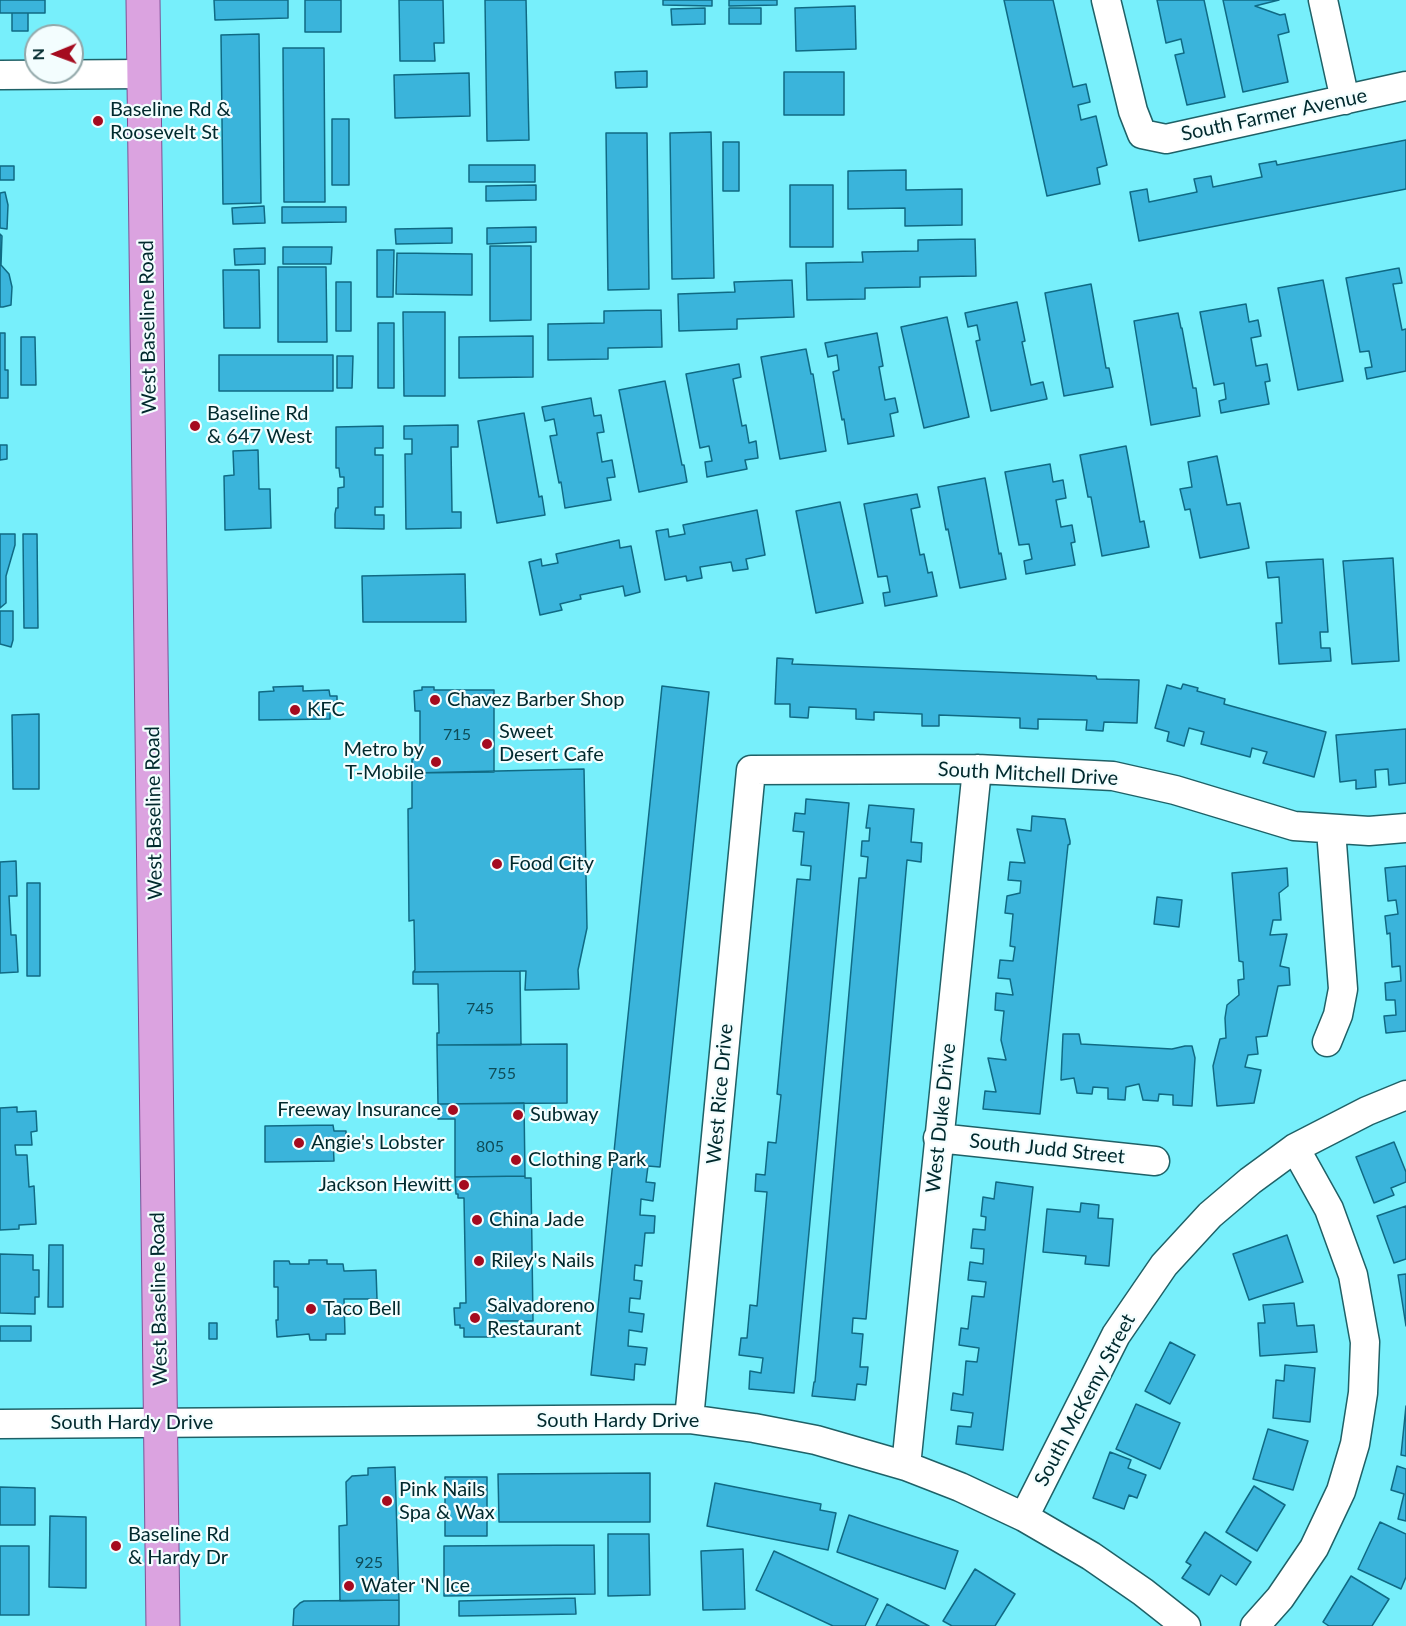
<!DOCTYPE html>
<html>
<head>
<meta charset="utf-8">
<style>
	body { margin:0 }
	#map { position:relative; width:1406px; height:1626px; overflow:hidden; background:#77effb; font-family:Lato,sans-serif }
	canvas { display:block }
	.north { position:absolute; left:24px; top:24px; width:60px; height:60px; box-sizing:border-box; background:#f3fdfe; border:2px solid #92a8aa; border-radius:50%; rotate:269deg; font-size:16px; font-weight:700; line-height:24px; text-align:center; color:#00292d }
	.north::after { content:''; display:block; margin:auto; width:21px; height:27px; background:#a50b1f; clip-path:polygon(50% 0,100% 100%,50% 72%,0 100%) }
</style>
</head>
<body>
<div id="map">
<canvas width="1406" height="1626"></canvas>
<div class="north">N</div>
</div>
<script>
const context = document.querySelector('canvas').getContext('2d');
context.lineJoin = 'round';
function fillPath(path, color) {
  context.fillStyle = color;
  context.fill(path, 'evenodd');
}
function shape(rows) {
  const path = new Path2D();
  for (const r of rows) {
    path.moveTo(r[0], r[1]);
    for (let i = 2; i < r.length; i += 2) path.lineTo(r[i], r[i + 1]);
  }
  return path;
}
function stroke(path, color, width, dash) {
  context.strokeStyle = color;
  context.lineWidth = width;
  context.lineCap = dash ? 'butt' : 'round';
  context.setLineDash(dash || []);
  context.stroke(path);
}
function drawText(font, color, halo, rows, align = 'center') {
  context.font = font + ' Lato,sans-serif';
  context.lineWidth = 4.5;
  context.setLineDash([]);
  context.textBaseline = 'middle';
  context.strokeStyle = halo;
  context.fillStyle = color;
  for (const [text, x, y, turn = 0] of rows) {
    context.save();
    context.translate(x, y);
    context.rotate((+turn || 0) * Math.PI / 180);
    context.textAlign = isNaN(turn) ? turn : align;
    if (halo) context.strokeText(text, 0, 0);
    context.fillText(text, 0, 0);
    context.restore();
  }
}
const building = shape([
	[0,0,45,0,45,13,0,13,0,0],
	[214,0,288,0,288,18,215,20,214,0],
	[305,0,341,0,341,32,305,32,305,0],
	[399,0,443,0,444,43,434,43,435,61,400,61,399,0],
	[485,0,526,0,529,140,487,141,485,0],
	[663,0,712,0,712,6,663,5,663,0],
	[729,0,777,0,777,5,729,6,729,0],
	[1004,0,1053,0,1073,87,1086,84,1090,102,1078,105,1081,120,1096,116,1107,165,1097,168,1100,184,1047,196,1004,0],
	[1157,0,1204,0,1225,97,1187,105,1175,55,1184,53,1181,39,1166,43,1157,0],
	[1223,0,1279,0,1255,6,1280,15,1285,14,1289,32,1278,35,1288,82,1243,92,1223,0],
	[855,6,856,49,796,51,795,8,855,6],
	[705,8,705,24,672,25,671,9,705,8],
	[729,8,761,8,761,24,729,24,729,8],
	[12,13,28,13,28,31,12,31,12,13],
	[259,34,261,203,223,204,221,35,259,34],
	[283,48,324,48,325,202,284,202,283,48],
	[647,71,647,87,616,88,615,72,647,71],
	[784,72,844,72,844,115,784,115,784,72],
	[469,73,470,116,395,118,394,75,469,73],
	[332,119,349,119,349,185,332,185,332,119],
	[711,132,714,278,672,279,670,133,711,132],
	[606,133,647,133,649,289,608,290,606,133],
	[1406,140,1406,189,1139,241,1130,192,1147,189,1149,202,1197,192,1194,179,1211,176,1213,187,1262,177,1259,164,1276,161,1277,165,1406,140],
	[723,142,739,142,739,191,723,191,723,142],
	[469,165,535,165,535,182,469,182,469,165],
	[0,166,14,166,14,180,0,180,0,166],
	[906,170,906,190,962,189,962,225,905,226,905,208,848,209,848,171,906,170],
	[536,185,536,200,486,201,486,186,536,185],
	[790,185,833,185,833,247,790,247,790,185],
	[5,192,8,205,7,229,0,228,0,193,5,192],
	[264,206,265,223,233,224,232,208,264,206],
	[282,207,346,207,346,222,282,223,282,207],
	[536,227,536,242,487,244,487,228,536,227],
	[452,228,452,243,396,244,395,229,452,228],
	[0,234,2,236,1,265,9,274,12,287,11,305,3,307,0,307,0,234],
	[975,239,976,276,920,277,920,287,865,288,865,299,807,300,806,263,863,262,862,252,918,251,918,240,975,239],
	[490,246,531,246,531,320,490,321,490,246],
	[283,247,332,247,331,264,283,264,283,247],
	[265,248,265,264,235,265,234,249,265,248],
	[377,250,394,250,393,297,377,297,377,250],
	[397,253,472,254,472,295,396,294,397,253],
	[278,267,326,267,327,342,278,342,278,267],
	[1399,268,1402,283,1393,284,1402,330,1406,329,1406,371,1367,379,1365,368,1372,367,1369,351,1360,352,1346,278,1399,268],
	[223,270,259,270,260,328,224,328,223,270],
	[792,280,794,317,737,319,737,329,679,331,678,294,735,292,734,282,792,280],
	[1323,280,1343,381,1298,390,1278,288,1323,280],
	[336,282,351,282,351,331,336,331,336,282],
	[1091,284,1106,368,1109,368,1113,387,1064,396,1045,293,1091,284],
	[1017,302,1025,341,1022,342,1031,385,1043,382,1047,399,991,411,976,341,980,340,977,325,968,327,965,313,1017,302],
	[1246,304,1249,322,1258,320,1261,336,1251,338,1256,366,1267,364,1270,381,1265,382,1269,404,1221,413,1219,401,1226,399,1224,383,1214,385,1200,312,1246,304],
	[661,310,662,347,608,348,608,359,548,360,548,324,604,323,604,311,661,310],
	[403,312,445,312,445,396,404,396,403,312],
	[1178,313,1181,328,1182,328,1193,388,1196,388,1200,416,1151,425,1134,321,1178,313],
	[947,317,969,417,924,428,901,327,947,317],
	[378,323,394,323,394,388,378,388,378,323],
	[0,333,5,333,5,370,8,370,8,398,0,398,0,333],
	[877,333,883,366,879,367,885,400,895,398,898,412,890,414,894,436,848,444,844,419,842,420,833,372,839,370,837,355,828,357,825,343,877,333],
	[533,336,533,377,459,378,459,337,533,336],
	[21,337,35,337,36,385,21,385,21,337],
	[806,349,811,374,813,374,826,451,780,459,761,357,806,349],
	[219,355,333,355,333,391,219,391,219,355],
	[337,356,353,356,352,388,337,388,337,356],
	[739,364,741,377,733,379,742,426,746,425,749,443,756,441,758,458,745,460,747,469,707,477,705,462,712,461,709,446,700,448,686,374,739,364],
	[665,381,682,465,684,465,687,482,639,492,619,390,665,381],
	[591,398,594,416,601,415,604,432,597,433,602,462,612,460,615,477,607,478,611,500,565,508,561,482,559,483,550,436,557,435,554,419,545,421,542,407,591,398],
	[524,413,539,497,542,496,545,515,497,523,478,421,524,413],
	[458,425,458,447,451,447,452,512,461,512,461,528,406,529,405,454,412,454,412,439,404,439,404,426,458,425],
	[383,426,383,448,375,448,375,455,383,455,383,507,375,507,375,515,384,515,384,529,335,528,335,514,336,508,338,508,338,488,344,487,344,477,340,477,339,468,336,468,336,427,383,426],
	[0,445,7,445,7,459,0,460,0,445],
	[1126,446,1140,522,1144,521,1149,547,1102,556,1091,497,1088,497,1080,455,1126,446],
	[258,450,259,489,270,489,271,528,225,530,224,476,234,475,233,451,258,450],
	[1217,456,1227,505,1240,503,1249,548,1200,558,1190,509,1185,510,1180,489,1192,487,1188,462,1217,456],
	[1050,464,1053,482,1063,480,1066,498,1056,500,1061,527,1072,525,1075,542,1071,543,1075,565,1026,574,1024,561,1032,559,1029,544,1019,545,1005,472,1050,464],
	[985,478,999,554,1001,553,1006,579,960,588,948,529,946,530,938,487,985,478],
	[917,494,920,507,911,509,920,555,924,554,928,573,932,572,937,596,885,606,883,593,890,592,887,576,878,577,864,504,917,494],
	[840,502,863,603,816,613,796,511,840,502],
	[757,510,765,555,746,559,748,569,733,571,731,562,700,567,702,578,687,581,686,576,665,580,656,531,668,529,669,537,685,534,683,525,757,510],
	[0,534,15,534,15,545,6,576,6,603,0,608,0,534],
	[23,534,37,534,38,628,24,628,23,534],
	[619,540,620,548,631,546,640,592,625,596,623,586,580,595,581,599,560,604,562,610,540,615,529,562,541,559,542,566,558,563,556,554,619,540],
	[1393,558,1399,661,1352,664,1343,561,1393,558],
	[1323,559,1328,632,1320,632,1321,648,1330,648,1331,661,1279,664,1276,623,1282,623,1279,577,1268,578,1266,562,1323,559],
	[465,574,466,622,363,622,362,576,465,574],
	[0,611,13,611,13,640,11,647,0,644,0,611],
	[777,658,793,659,792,664,1096,676,1097,679,1139,680,1137,723,1104,722,1103,731,1086,730,1087,720,1038,719,1038,729,1020,728,1020,718,939,715,939,726,922,726,922,714,874,712,874,720,856,719,856,709,809,707,808,718,790,717,790,704,775,704,777,658],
	[1183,684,1198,688,1197,691,1225,699,1224,704,1326,732,1314,777,1263,763,1267,752,1252,748,1250,757,1201,744,1204,732,1189,728,1184,746,1167,741,1169,732,1155,728,1167,685,1181,689,1183,684],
	[303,686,303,691,329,690,330,696,337,696,337,702,330,702,330,719,259,720,259,692,274,691,273,687,303,686],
	[662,686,709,692,660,1167,648,1166,646,1182,655,1183,653,1201,641,1199,640,1215,655,1216,654,1233,645,1233,642,1266,635,1265,634,1280,642,1281,640,1299,630,1298,629,1312,644,1314,642,1332,629,1330,628,1346,647,1348,645,1365,635,1364,634,1380,591,1375,662,686],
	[422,687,434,687,434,690,494,690,494,772,412,773,412,759,420,759,420,711,415,711,414,691,422,690,422,687],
	[39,714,39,789,13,789,12,715,39,714],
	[1406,729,1406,783,1389,785,1388,769,1375,770,1376,787,1356,789,1356,780,1340,782,1336,735,1406,729],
	[584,769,587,928,578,970,579,989,525,990,526,971,520,971,413,972,415,970,414,920,409,921,408,809,412,808,412,773,584,769],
	[806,799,849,803,794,1393,749,1389,750,1371,761,1373,763,1358,739,1355,741,1338,747,1338,750,1305,757,1306,767,1192,755,1191,756,1174,765,1175,768,1142,776,1143,781,1095,777,1094,797,879,810,880,811,866,801,865,804,832,793,831,795,813,805,814,806,799],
	[869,805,914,809,911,842,922,843,921,862,907,860,866,1319,853,1318,852,1333,863,1334,860,1367,868,1367,866,1385,857,1384,855,1400,812,1396,814,1382,815,1382,859,878,866,878,868,857,861,856,862,841,869,841,870,828,866,828,869,805],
	[1032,816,1065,819,1070,841,1070,844,1068,845,1040,1114,983,1109,985,1091,996,1092,988,1058,1006,1060,1001,1040,1004,1011,995,1010,996,993,1013,995,1010,979,998,978,1000,960,1013,961,1015,947,1010,946,1013,914,1005,913,1007,896,1020,893,1021,881,1008,880,1010,862,1025,863,1017,829,1031,831,1032,816],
	[16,861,17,896,9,896,11,935,16,935,18,972,0,973,0,862,16,861],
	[1406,866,1406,1031,1386,1033,1384,1016,1396,1015,1395,1000,1386,1000,1385,983,1401,981,1400,966,1392,967,1390,933,1387,934,1385,916,1398,914,1396,900,1388,901,1385,868,1406,866],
	[1287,868,1288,886,1279,893,1281,920,1273,920,1270,935,1287,934,1280,966,1289,968,1290,985,1278,986,1267,1036,1256,1037,1258,1054,1248,1055,1245,1067,1261,1070,1254,1103,1217,1106,1213,1066,1220,1039,1226,1038,1225,1018,1227,1005,1239,995,1238,980,1244,979,1243,962,1239,961,1232,873,1287,868],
	[27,883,40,883,40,976,27,976,27,883],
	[1157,897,1182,900,1179,927,1154,924,1157,897],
	[520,971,521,1045,437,1045,437,1033,439,1033,438,984,413,984,413,972,520,971],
	[1063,1034,1079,1034,1081,1044,1172,1049,1185,1046,1192,1046,1195,1058,1192,1106,1173,1105,1173,1095,1159,1094,1158,1101,1143,1100,1139,1084,1126,1087,1125,1100,1108,1099,1108,1088,1093,1087,1092,1094,1077,1093,1074,1078,1061,1080,1063,1034],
	[567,1044,567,1103,438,1104,437,1045,567,1044],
	[524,1103,525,1176,455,1177,455,1119,438,1119,438,1104,524,1103],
	[17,1107,17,1112,36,1111,37,1131,31,1132,32,1145,15,1145,16,1155,27,1155,29,1187,34,1186,36,1224,19,1225,19,1229,0,1230,0,1108,17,1107],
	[333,1125,334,1131,346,1131,346,1139,333,1139,334,1161,265,1162,265,1126,333,1125],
	[1394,1142,1406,1172,1406,1182,1391,1188,1394,1195,1374,1203,1356,1157,1394,1142],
	[525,1176,525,1178,531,1178,533,1321,497,1321,497,1328,494,1328,495,1337,464,1337,464,1328,460,1328,460,1325,455,1325,454,1308,460,1308,460,1303,466,1303,464,1198,458,1198,458,1194,456,1194,455,1177,525,1176],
	[996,1182,1033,1187,1003,1450,956,1444,958,1426,971,1427,973,1413,951,1410,953,1393,963,1395,966,1361,977,1362,979,1348,959,1345,961,1328,968,1329,972,1296,984,1297,986,1282,968,1280,970,1262,983,1264,984,1249,971,1248,973,1229,985,1230,986,1217,981,1216,983,1197,994,1199,996,1182],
	[1081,1203,1099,1205,1098,1218,1113,1219,1109,1266,1085,1264,1086,1256,1043,1252,1047,1209,1080,1212,1081,1203],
	[1406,1206,1406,1259,1394,1263,1377,1216,1406,1206],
	[1287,1235,1303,1282,1249,1300,1233,1254,1287,1235],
	[49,1245,63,1245,63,1307,48,1307,49,1245],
	[0,1254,33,1255,33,1270,39,1270,39,1297,35,1297,35,1314,0,1313,0,1254],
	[309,1260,327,1260,327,1264,343,1264,344,1271,376,1270,377,1299,344,1299,345,1334,326,1334,326,1340,310,1340,309,1334,277,1337,276,1320,278,1320,278,1287,274,1287,274,1261,289,1261,290,1264,309,1264,309,1260],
	[1406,1274,1406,1326,1398,1275,1406,1274],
	[1294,1303,1297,1326,1314,1325,1317,1352,1260,1356,1258,1323,1265,1323,1263,1305,1294,1303],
	[209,1323,217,1323,217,1339,209,1339,209,1323],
	[0,1326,31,1326,31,1341,0,1341,0,1326],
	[1170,1342,1195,1355,1170,1404,1145,1391,1170,1342],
	[1285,1365,1315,1368,1310,1422,1273,1418,1276,1380,1284,1381,1285,1365],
	[1136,1404,1180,1423,1160,1469,1116,1449,1136,1404],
	[1406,1406,1406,1456,1401,1455,1406,1406],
	[1268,1429,1308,1441,1293,1490,1253,1479,1268,1429],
	[1110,1452,1131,1460,1128,1468,1146,1475,1137,1498,1129,1495,1124,1509,1093,1498,1110,1452],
	[1397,1466,1406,1469,1406,1521,1398,1519,1404,1494,1391,1490,1397,1466],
	[395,1467,399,1600,340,1601,339,1526,347,1525,346,1482,352,1476,368,1475,368,1468,395,1467],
	[650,1473,650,1522,499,1522,498,1474,650,1473],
	[445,1477,487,1477,487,1536,445,1536,445,1477],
	[715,1483,821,1504,820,1510,836,1513,828,1550,707,1526,715,1483],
	[1254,1486,1285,1505,1257,1551,1226,1532,1254,1486],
	[0,1487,35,1488,35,1525,0,1525,0,1487],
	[849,1515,958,1551,945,1589,837,1552,849,1515],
	[50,1516,86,1517,86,1588,49,1587,50,1516],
	[1380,1522,1406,1534,1406,1577,1401,1589,1358,1569,1380,1522],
	[1205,1532,1251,1562,1236,1585,1221,1575,1209,1595,1182,1578,1191,1565,1186,1562,1205,1532],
	[608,1534,649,1534,650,1595,608,1596,608,1534],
	[594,1545,595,1594,444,1596,444,1546,594,1545],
	[0,1546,29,1546,29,1615,0,1615,0,1546],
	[743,1549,745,1609,703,1610,701,1551,743,1549],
	[774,1551,878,1599,865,1626,833,1626,756,1590,774,1551],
	[975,1569,1015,1594,995,1626,952,1626,943,1621,975,1569],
	[1351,1576,1389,1599,1372,1626,1329,1626,1323,1622,1351,1576],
	[575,1598,576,1614,459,1616,459,1601,575,1598],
	[399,1600,399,1626,293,1626,294,1609,300,1603,304,1601,399,1600],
	[887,1604,929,1626,876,1626,887,1604]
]);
const minor = shape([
	[1106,0,1133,111,1142,134,1166,139,1406,86],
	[1323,0,1345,100],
	[0,75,144,74],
	[1327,1042,1338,1015,1343,989,1331,830],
	[938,1138,1155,1161],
	[689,1419,751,770,977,769,1113,776,1175,790,1294,826,1369,831,1406,828],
	[0,1424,689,1419,754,1428,816,1440,906,1466,960,1487,1024,1517,1091,1556,1143,1592,1186,1626],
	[906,1466,977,769],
	[1024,1517,1116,1335,1164,1265,1210,1215,1250,1181,1295,1148,1367,1111,1406,1095],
	[1255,1626,1280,1598,1314,1548,1341,1491,1355,1444,1363,1393,1365,1342,1353,1275,1329,1209,1295,1148]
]);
const major = shape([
	[143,0,163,1626]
]);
const markers = [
	[98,121,6,"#a50b1f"],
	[195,426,6,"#a50b1f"],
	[435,700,6,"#a50b1f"],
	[295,710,6,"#a50b1f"],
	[487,744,6,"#a50b1f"],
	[436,762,6,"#a50b1f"],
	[497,864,6,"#a50b1f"],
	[453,1110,6,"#a50b1f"],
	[518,1115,6,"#a50b1f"],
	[299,1143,6,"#a50b1f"],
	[516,1160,6,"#a50b1f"],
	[464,1185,6,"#a50b1f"],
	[477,1220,6,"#a50b1f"],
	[479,1261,6,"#a50b1f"],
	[311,1309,6,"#a50b1f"],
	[475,1318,6,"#a50b1f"],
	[387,1501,6,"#a50b1f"],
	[116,1546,6,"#a50b1f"],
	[349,1586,6,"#a50b1f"]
];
const numberNames = [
	["715",457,735],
	["745",480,1009],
	["755",502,1074],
	["805",490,1147],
	["925",369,1563]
];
const poiNames = [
	["Baseline Rd &",110,110],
	["Roosevelt St",110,133],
	["Baseline Rd",207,414],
	["& 647 West",207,437],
	["Chavez Barber Shop",447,700],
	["KFC",307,710],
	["Sweet",499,732],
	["Desert Cafe",499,755],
	["Metro by",424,750,"right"],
	["T-Mobile",424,773,"right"],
	["Food City",509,864],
	["Freeway Insurance",441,1110,"right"],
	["Subway",530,1115],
	["Angie's Lobster",311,1143],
	["Clothing Park",528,1160],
	["Jackson Hewitt",452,1185,"right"],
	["China Jade",489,1220],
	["Riley's Nails",491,1261],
	["Salvadoreno",487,1306],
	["Restaurant",487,1329],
	["Taco Bell",323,1309],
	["Pink Nails",399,1490],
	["Spa & Wax",399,1513],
	["Baseline Rd",128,1535],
	["& Hardy Dr",128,1558],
	["Water 'N Ice",361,1586]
];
const streetNames = [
	["South Farmer Avenue",1274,115,-12],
	["West Baseline Road",148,327,-91],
	["South Mitchell Drive",1028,774,3],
	["West Baseline Road",154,813,-91],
	["West Rice Drive",720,1094,-85],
	["West Duke Drive",941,1118,-84],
	["South Judd Street",1047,1149,6],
	["West Baseline Road",159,1299,-91],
	["South McKemy Street",1085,1400,-62],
	["South Hardy Drive",618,1421],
	["South Hardy Drive",132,1423]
];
fillPath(building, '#3ab4db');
stroke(building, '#106a84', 1.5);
stroke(minor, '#1f6167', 31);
stroke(major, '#7f5094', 35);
stroke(minor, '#fff', 28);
stroke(major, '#dba3e0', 33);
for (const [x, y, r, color] of markers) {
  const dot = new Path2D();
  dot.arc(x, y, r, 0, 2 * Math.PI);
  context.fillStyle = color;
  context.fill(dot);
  stroke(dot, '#f3fdfe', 2);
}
drawText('16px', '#0e4c58', null, numberNames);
drawText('20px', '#00292d', '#f3fdfe', poiNames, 'left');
drawText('20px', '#00292d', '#f3fdfe', streetNames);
</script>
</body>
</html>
